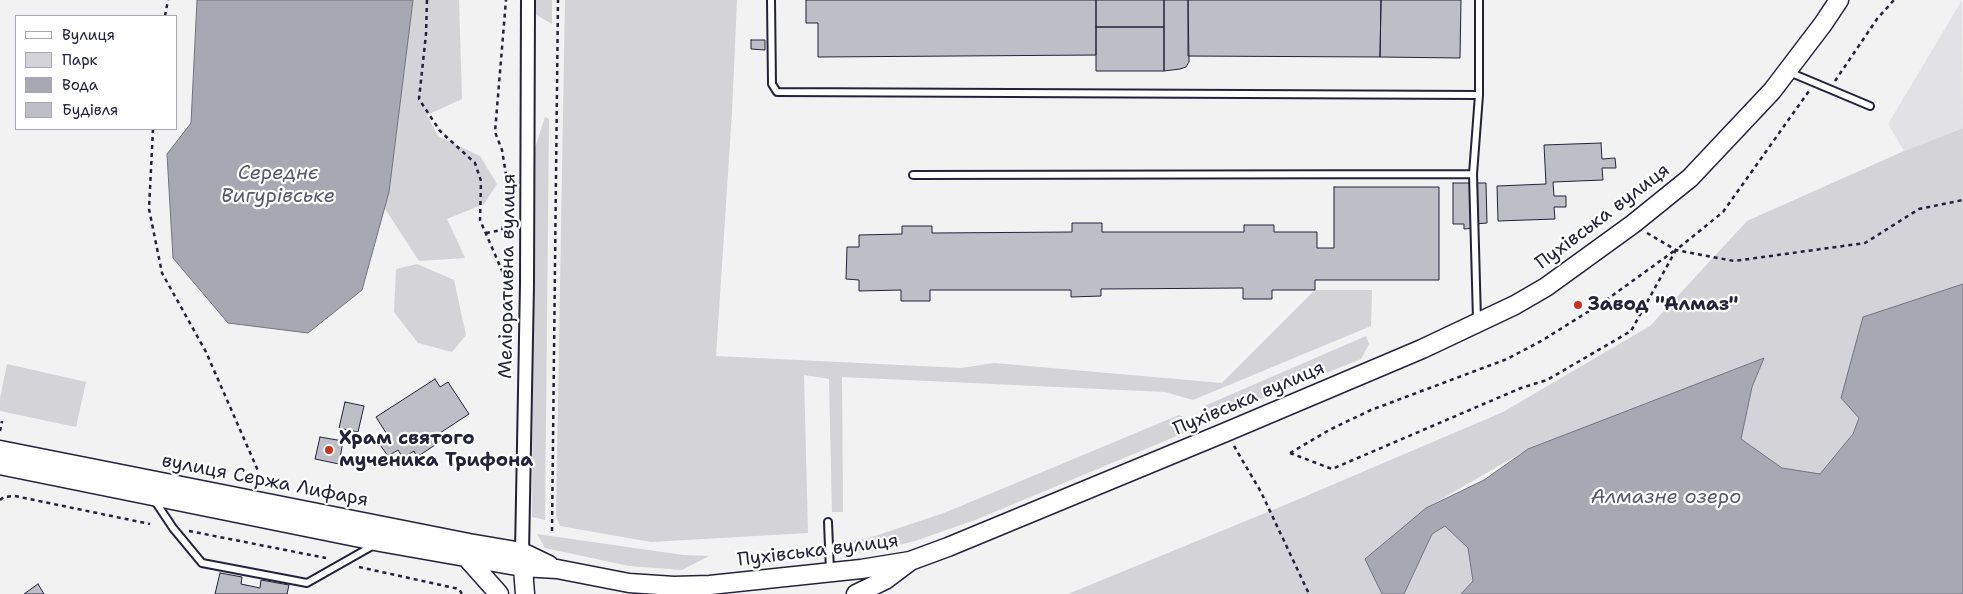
<!DOCTYPE html>
<html>
<head>
<meta charset="utf-8">
<style>
	body { margin:0 }
	#map { position:relative; width:1963px; height:594px; overflow:hidden; background:#f2f2f3; font-family:"Shantell Sans",sans-serif }
	canvas { display:block }
	.legend { position:absolute; left:15px; top:15px; width:162px; height:115px; box-sizing:border-box; background:#fff; border:1px solid #a7a7b1; margin:0; padding:6px 9px; list-style:none; font-size:15px; color:#22223b }
	.legend li { display:flex; align-items:center; gap:10px; height:25px }
	.legend b { width:25px; border:1px solid #a7a7b1 }
</style>
</head>
<body>
<div id="map">
<canvas width="1963" height="594"></canvas>
<ul class="legend">
<li><b style="height:6px;background:#fff"></b>Вулиця</li>
<li><b style="height:14px;background:#d3d3d8"></b>Парк</li>
<li><b style="height:14px;background:#a8a8b2"></b>Вода</li>
<li><b style="height:14px;background:#bebec6"></b>Будівля</li>
</ul>
</div>
<script>
const context = document.querySelector('canvas').getContext('2d');
context.lineJoin = 'round';
function fillPath(path, color) {
  context.fillStyle = color;
  context.fill(path, 'evenodd');
}
function shape(rows) {
  const path = new Path2D();
  for (const r of rows) {
    path.moveTo(r[0], r[1]);
    for (let i = 2; i < r.length; i += 2) path.lineTo(r[i], r[i + 1]);
  }
  return path;
}
function stroke(path, color, width, dash) {
  context.strokeStyle = color;
  context.lineWidth = width;
  context.lineCap = dash ? 'butt' : 'round';
  context.setLineDash(dash || []);
  context.stroke(path);
}
function drawText(font, color, halo, rows, align = 'center') {
  context.font = font + ' "Shantell Sans",sans-serif';
  context.lineWidth = 4.5;
  context.setLineDash([]);
  context.textBaseline = 'middle';
  context.strokeStyle = halo;
  context.fillStyle = color;
  for (const [text, x, y, turn = 0] of rows) {
    context.save();
    context.translate(x, y);
    context.rotate((+turn || 0) * Math.PI / 180);
    context.textAlign = isNaN(turn) ? turn : align;
    if (halo) context.strokeText(text, 0, 0);
    context.fillText(text, 0, 0);
    context.restore();
  }
}
const built = shape([
	[1962,0,1963,128,1904,151,1888,124]
]);
const green = shape([
	[392,0,459,0,462,99,427,115,438,136,480,156,497,184,484,204,447,219,465,258,419,261,378,198],
	[535,0,552,0,552,24,535,14],
	[565,0,737,0,732,112,716,356,961,368,994,363,1222,383,1315,290,1372,290,1371,326,1193,400,1165,392,842,377,843,512,832,512,829,379,804,375,808,533,651,542,560,526,556,515],
	[545,117,549,119,545,520,532,517,534,151],
	[1963,128,1963,284,1863,317,1859,418,1853,434,1820,475,1782,468,1741,439,1752,387,1764,358,1528,449,1426,508,1365,559,1382,594,1068,594,1292,502,1503,412,1650,326,1747,221,1904,151],
	[417,264,454,280,466,335,452,352,418,343,394,312,396,269],
	[1366,336,1369,344,1361,359,1224,414,1202,407],
	[7,364,86,382,76,427,0,411,0,398],
	[1179,415,1190,421,1191,426,1184,433,975,520,915,541,874,551,837,555,833,545,875,536,944,513],
	[1445,525,1468,548,1473,581,1461,594,1404,594,1432,534],
	[537,534,683,555,709,556,682,570,629,566,545,548]
]);
const water = shape([
	[197,0,413,0,389,192,362,290,308,333,228,323,173,258,167,154,191,123,197,0],
	[1963,284,1963,594,1461,594,1473,581,1468,548,1445,526,1432,534,1404,594,1382,594,1365,559,1426,508,1484,480,1528,449,1764,358,1752,387,1741,439,1782,468,1820,474,1853,434,1859,418,1841,398,1863,317,1963,284]
]);
const building = shape([
	[806,0,1096,0,1096,55,818,57,818,23,806,23,806,0],
	[1096,0,1164,0,1164,27,1096,27,1096,0],
	[1164,0,1188,0,1189,62,1186,67,1180,69,1164,71,1164,0],
	[1188,0,1381,0,1380,57,1188,56,1188,0],
	[1381,0,1461,0,1460,58,1380,57,1381,0],
	[1096,27,1164,27,1164,71,1096,71,1096,27],
	[751,40,765,40,765,50,751,49,751,40],
	[1601,143,1602,159,1615,158,1616,168,1602,168,1603,180,1553,182,1554,196,1566,196,1566,207,1554,207,1555,219,1498,221,1497,186,1546,184,1544,145,1601,143],
	[1453,183,1486,183,1487,223,1475,224,1475,228,1464,229,1464,224,1453,224,1453,183],
	[1334,187,1439,187,1439,280,1315,280,1315,290,1272,290,1272,299,1243,299,1243,288,1101,289,1101,296,1071,297,1071,290,930,290,930,301,901,301,901,290,859,291,859,280,846,279,847,247,859,247,859,235,902,234,902,226,932,226,932,233,1072,232,1072,223,1102,223,1102,232,1244,232,1244,225,1274,225,1274,232,1317,232,1317,248,1334,248,1334,187],
	[435,379,440,387,448,382,469,414,440,433,444,439,417,457,414,451,403,458,398,450,388,456,378,442,388,436,376,417,435,379],
	[345,402,364,406,358,432,339,428,345,402],
	[320,437,343,441,339,464,315,459,320,437],
	[220,573,242,577,241,584,260,588,261,580,289,585,287,594,215,594,220,573],
	[38,584,44,594,24,594,38,584]
]);
const path = shape([
	[427,0,426,34,419,99,440,131,475,163,481,181,480,220,503,273,513,277],
	[165,16,168,0],
	[1835,81,1877,19,1894,0],
	[153,129,149,209,162,273,206,352,259,473],
	[486,233,502,230,510,199,502,150,495,132,506,0],
	[1647,233,1676,250,1734,261,1865,243,1919,209,1963,200],
	[0,431,2,421],
	[1234,446,1261,492,1309,594],
	[1290,453,1332,469,1521,388,1547,380,1631,331,1676,250,1723,212,1809,91],
	[1290,453,1331,429,1371,410,1507,359,1543,340,1602,303,1674,251],
	[0,500,4,497,15,496,150,524],
	[189,531,326,558],
	[552,531,558,0],
	[359,567,459,589,462,594]
]);
const lane = shape([
	[771,0,772,84,777,92,1479,95],
	[1789,72,1870,106],
	[913,175,1473,174],
	[1477,320,1473,174,1479,95,1479,0],
	[155,501,173,528,202,563,307,583,374,545],
	[828,522,830,571]
]);
const street = shape([
	[522,552,527,284,528,0]
]);
const secondary = shape([
	[0,450,469,543,522,552,549,565],
	[0,465,380,542,522,567,557,569,629,583,674,586,710,585,861,569,910,561,948,547,1226,432,1422,349,1515,305,1546,287,1633,224,1690,178,1772,91,1823,24,1839,0],
	[522,555,525,594],
	[466,557,499,594],
	[856,594,885,580,909,562]
]);
const markers = [
	[1578,305,5,"#c8321e"],
	[329,450,5,"#c8321e"]
];
const streetNames = [
	["Пухівська вулиця",1603,217,-37],
	["Меліоративна вулиця",508,276,-89],
	["Пухівська вулиця",1249,399,-23],
	["вулиця Сержа Лифаря",265,481,11],
	["Пухівська вулиця",818,551,-7]
];
const poiNames = [
	["Завод \"Алмаз\"",1588,305],
	["Храм святого",339,439],
	["мученика Трифона",339,461]
];
const waterNames = [
	["Середнє",278,174],
	["Вигурівське",278,197],
	["Алмазне озеро",1666,498]
];
fillPath(built, '#e2e2e6');
fillPath(green, '#d3d3d8');
fillPath(water, '#a8a8b2');
stroke(water, '#727282', 1);
fillPath(building, '#bebec6');
stroke(building, '#22223b', 1);
stroke(lane, '#22223b', 10);
stroke(street, '#22223b', 16);
stroke(secondary, '#22223b', 21);
stroke(path, '#22223b', 2.5, [4, 4]);
stroke(lane, '#fff', 6);
stroke(street, '#fff', 12);
stroke(secondary, '#fff', 18);
for (const [x, y, r, color] of markers) {
  const dot = new Path2D();
  dot.arc(x, y, r, 0, 2 * Math.PI);
  context.fillStyle = color;
  context.fill(dot);
  stroke(dot, '#fff', 2);
}
drawText('19px', '#22223b', '#fff', streetNames);
drawText('bold 19px', '#22223b', '#fff', poiNames, 'left');
drawText('italic 20px', '#58586b', '#fff', waterNames);
</script>
</body>
</html>
